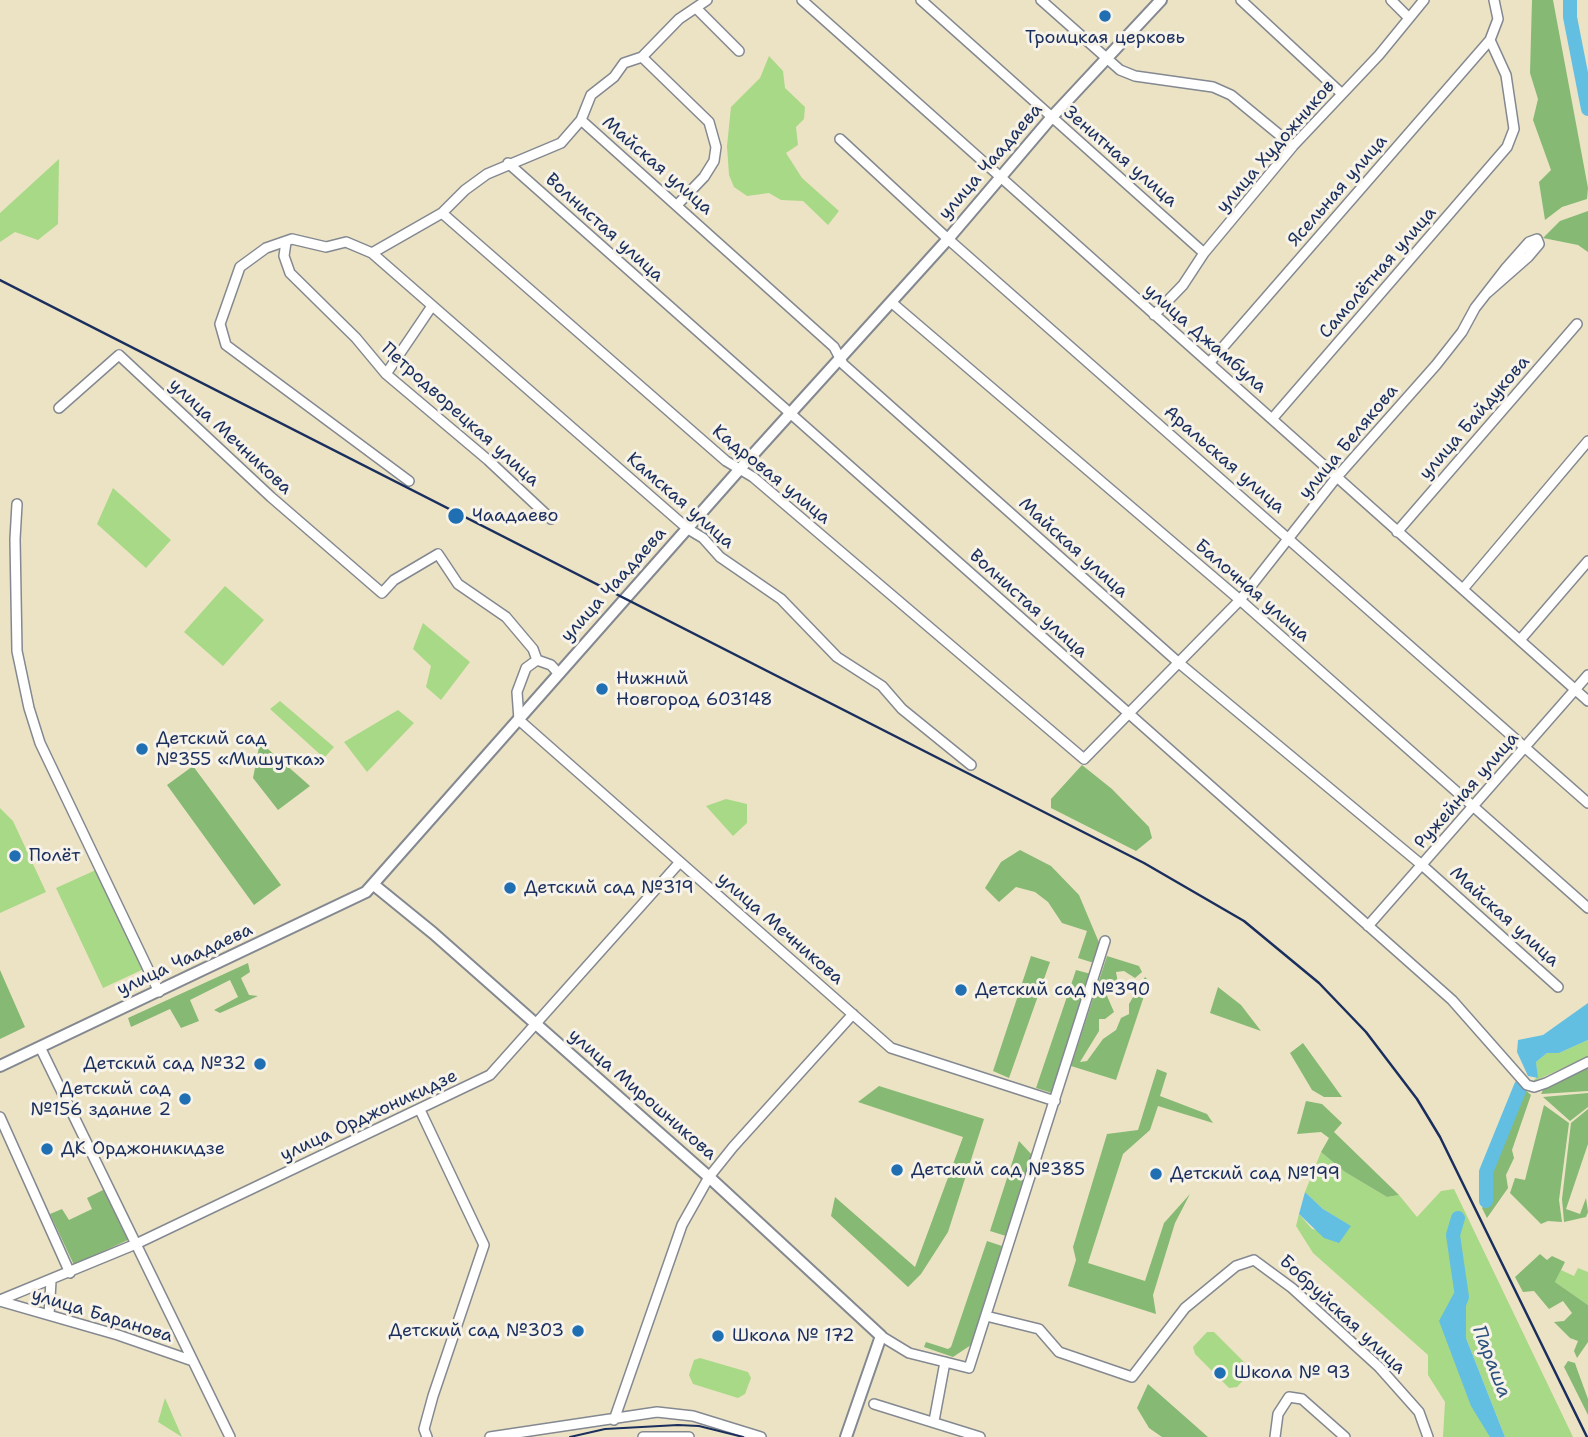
<!DOCTYPE html>
<html>
<head>
<meta charset="utf-8">
<style>
	body { margin:0 }
	canvas { display:block; background:#ece3c4 }
</style>
</head>
<body>
<canvas width="1588" height="1437"></canvas>
<script>
const context = document.querySelector('canvas').getContext('2d');
context.lineJoin = 'round';
function fillPath(path, color) {
  context.fillStyle = color;
  context.fill(path, 'evenodd');
}
function shape(rows) {
  const path = new Path2D();
  for (const r of rows) {
    path.moveTo(r[0], r[1]);
    for (let i = 2; i < r.length; i += 2) path.lineTo(r[i], r[i + 1]);
  }
  return path;
}
function stroke(path, color, width, dash) {
  context.strokeStyle = color;
  context.lineWidth = width;
  context.lineCap = dash ? 'butt' : 'round';
  context.setLineDash(dash || []);
  context.stroke(path);
}
function drawText(font, color, halo, rows, align = 'center') {
  context.font = font + ' "Shantell Sans",sans-serif';
  context.lineWidth = 6;
  context.setLineDash([]);
  context.textBaseline = 'middle';
  context.strokeStyle = halo;
  context.fillStyle = color;
  for (const [text, x, y, turn = 0] of rows) {
    context.save();
    context.translate(x, y);
    context.rotate((+turn || 0) * Math.PI / 180);
    context.textAlign = isNaN(turn) ? turn : align;
    if (halo) context.strokeText(text, 0, 0);
    context.fillText(text, 0, 0);
    context.restore();
  }
}
const green = shape([
	[769,56,783,71,785,88,805,107,804,119,796,127,798,145,786,153,802,178,839,211,828,225,803,201,781,200,769,193,747,196,734,187,729,175,727,146,731,107,760,78],
	[59,159,58,224,38,240,15,232,0,242,0,213],
	[113,488,171,540,146,568,97,524],
	[225,586,264,620,223,666,184,632],
	[423,623,470,662,441,700,426,687,431,666,413,649],
	[280,701,334,747,324,758,270,709],
	[398,710,414,723,367,772,344,742],
	[726,799,747,804,747,823,733,836,706,806],
	[0,808,13,821,46,892,0,913],
	[98,869,146,968,103,988,56,888],
	[1588,1040,1588,1057,1532,1082,1537,1077,1536,1062,1547,1053,1559,1053],
	[1321,1152,1345,1172,1387,1197,1399,1195,1417,1217,1441,1191,1454,1189,1573,1437,1505,1437,1466,1338,1466,1292,1454,1293,1490,1437,1443,1437,1445,1402,1428,1375,1428,1355,1313,1253,1296,1226,1299,1214,1312,1229,1343,1235,1350,1226,1323,1209,1305,1192],
	[1578,1268,1588,1272,1588,1305,1555,1282,1561,1270,1574,1276],
	[1207,1332,1214,1332,1249,1367,1249,1374,1237,1387,1229,1388,1195,1354,1193,1347],
	[700,1358,748,1372,751,1378,745,1394,738,1398,693,1384,689,1375,694,1360],
	[165,1398,182,1437,158,1422]
]);
const forest = shape([
	[1532,0,1553,0,1588,188,1587,199,1562,207,1545,220,1539,182,1551,170,1533,120,1538,99,1530,73],
	[1588,211,1588,252,1578,245,1543,238,1560,221],
	[260,742,310,786,278,810,253,778],
	[1082,765,1112,789,1149,827,1152,838,1136,851,1051,808,1051,799],
	[193,766,281,885,254,905,167,785],
	[1020,850,1051,866,1079,895,1100,945,1094,963,1078,958,1087,931,1062,923,1048,902,1035,892,1016,887,999,902,985,888,1001,862],
	[1031,956,1050,962,1009,1078,993,1071],
	[1107,956,1139,966,1142,972,1135,978,1124,971,1116,972,1118,983,1124,992,1104,989,1114,1012,1105,1019,1099,1019,1099,1031,1080,1062,1087,1061,1103,1039,1116,1030,1121,1018,1129,1014,1129,1004,1145,977,1149,981,1116,1080,1071,1066],
	[248,963,250,972,241,978,249,995,258,996,220,1013,214,1010,238,997,230,980,190,1000,199,1021,181,1028,170,1009,131,1027,128,1018],
	[0,970,25,1027,0,1039],
	[1076,970,1091,974,1052,1093,1036,1088],
	[1218,987,1241,1005,1261,1031,1210,1013],
	[1303,1043,1342,1097,1324,1097,1312,1090,1290,1053],
	[1588,1063,1588,1091,1541,1094,1543,1090],
	[1157,1069,1167,1073,1160,1096,1207,1114,1213,1123,1158,1106,1150,1130,1123,1154,1088,1263,1145,1281,1164,1223,1190,1194,1175,1223,1153,1295,1156,1314,1068,1286,1076,1260,1073,1247,1107,1134,1138,1130],
	[879,1086,984,1119,948,1232,921,1274,908,1287,831,1216,835,1197,915,1267,963,1137,858,1102],
	[1523,1088,1531,1095,1512,1150,1514,1158,1506,1175,1508,1188,1487,1218,1482,1208,1492,1192,1493,1163],
	[1588,1093,1588,1107,1570,1121,1543,1097],
	[1306,1101,1322,1104,1342,1123,1334,1132,1399,1195,1387,1197,1345,1172,1321,1152,1329,1138,1321,1132,1297,1134],
	[1544,1105,1569,1123,1559,1200,1562,1222,1548,1221,1541,1224,1510,1193,1515,1178,1525,1180],
	[1588,1109,1588,1144,1566,1209,1580,1214,1586,1198,1588,1212,1586,1217,1564,1222,1562,1199,1571,1123],
	[1019,1141,1032,1155,1006,1236,990,1231],
	[105,1189,130,1239,74,1265,50,1214,62,1209,69,1220,92,1209,87,1198],
	[987,1241,1002,1246,971,1345,953,1357,924,1347,926,1342,948,1349,951,1347],
	[1540,1254,1547,1260,1552,1256,1565,1262,1555,1282,1588,1305,1588,1342,1577,1358,1574,1351,1578,1341,1570,1338,1554,1322,1564,1321,1572,1313,1563,1301,1549,1309,1534,1291,1523,1292,1515,1277],
	[1568,1361,1575,1363,1577,1369,1588,1399,1588,1415,1564,1367],
	[1148,1384,1208,1437,1162,1437,1149,1428,1137,1408]
]);
const water = shape([
	[1588,1003,1588,1040,1559,1053,1547,1053,1536,1062,1538,1078,1528,1076,1517,1052,1518,1040,1543,1035],
	[1305,1192,1323,1209,1351,1226,1339,1243,1324,1238,1299,1214],
	[1466,1291,1466,1338,1505,1437,1490,1437,1471,1406,1439,1321,1454,1293]
]);
const river = shape([
	[1570,0,1570,17,1588,109],
	[1486,1201,1486,1172,1521,1086],
	[1457,1309,1462,1297,1453,1235,1458,1218]
]);
const minor = shape([
	[802,0,1588,701],
	[921,0,1204,253],
	[1041,0,1120,70,1135,76,1213,87,1231,95,1293,146],
	[1241,0,1341,93],
	[1391,0,1409,18],
	[697,9,739,51],
	[642,57,709,122,716,147,714,161,704,177,678,204],
	[581,120,834,347,843,364,1179,663,1423,866,1558,987],
	[840,139,948,239,1588,803],
	[508,163,1452,1000,1527,1085,1534,1087,1546,1083,1588,1062],
	[442,213,726,461,753,477,1084,759,1240,600,1336,478,1436,365,1462,332,1475,308,1506,268,1529,242,1537,239,1539,244,1528,257,1487,293],
	[286,242,284,256,290,273,356,338,386,374,488,460,551,519],
	[372,253,442,213,465,190,487,174,561,143,581,120,591,95,614,77,624,63,642,57,679,19,707,0],
	[891,302,1240,600,1588,908],
	[1154,315,1183,285,1204,253,1293,146,1379,55,1424,0],
	[1210,362,1490,40],
	[386,374,432,306],
	[59,408,119,355,271,497,382,593,394,580,438,554,458,584,506,617,533,649,537,660],
	[1272,419,1507,147,1514,129,1506,75,1490,40,1498,19,1494,0],
	[409,481,226,345,220,324,240,267,266,248,292,239,326,247,346,242,372,253,688,529,703,538,720,557,781,599,837,657,882,686,902,709,971,765],
	[17,504,15,539,17,651,29,708,40,743,159,992],
	[1397,532,1577,324],
	[1463,589,1588,441],
	[1520,640,1588,561],
	[559,674,551,665,537,660,526,668,517,692,519,720,891,1048,1055,1101],
	[1368,926,1588,675],
	[40,1047,230,1437],
	[420,1110,484,1245,433,1396,424,1429,427,1437],
	[0,1117,70,1273],
	[0,1300,136,1244,490,1075,680,862],
	[0,1301,118,1335,193,1361],
	[49,1315,51,1281],
	[986,1316,1039,1329,1059,1352,1132,1377,1185,1308,1236,1266,1254,1260,1292,1288,1379,1367,1419,1412,1428,1437],
	[881,1336,909,1353,969,1368,1105,941],
	[874,1404,980,1437],
	[614,1420,682,1225,709,1177,733,1147,853,1014],
	[934,1421,945,1362],
	[490,1437,657,1412,693,1416,761,1437],
	[643,1437,689,1437],
	[1275,1437,1278,1414,1289,1397,1302,1399,1345,1437]
]);
const tertiary = shape([
	[374,885,433,933,709,1177,881,1336,846,1437],
	[0,1066,366,892,739,470,948,239,1051,118,1161,0]
]);
const tram = shape([
	[570,1437,605,1429,678,1425,699,1426,743,1437]
]);
const rail = shape([
	[0,280,1144,863,1244,921,1319,983,1366,1032,1417,1099,1440,1137,1587,1437]
]);
const markers = [
	[1105,16,7,"#1f6fb2"],
	[456,516,9,"#1f6fb2"],
	[602,689,7,"#1f6fb2"],
	[142,749,7,"#1f6fb2"],
	[15,856,7,"#1f6fb2"],
	[510,888,7,"#1f6fb2"],
	[961,990,7,"#1f6fb2"],
	[260,1064,7,"#1f6fb2"],
	[185,1099,7,"#1f6fb2"],
	[47,1149,7,"#1f6fb2"],
	[897,1170,7,"#1f6fb2"],
	[1156,1174,7,"#1f6fb2"],
	[578,1331,7,"#1f6fb2"],
	[718,1336,7,"#1f6fb2"],
	[1220,1373,7,"#1f6fb2"]
];
const poiNames = [
	["Троицкая церковь",1105,38,"center"],
	["Чаадаево",472,516],
	["Нижний",616,679],
	["Новгород 603148",616,700],
	["Детский сад",156,739],
	["№355 «Мишутка»",156,760],
	["Полёт",29,856],
	["Детский сад №319",524,888],
	["Детский сад №390",975,990],
	["Детский сад №32",246,1064,"right"],
	["Детский сад",171,1089,"right"],
	["№156 здание 2",171,1110,"right"],
	["ДК Орджоникидзе",61,1149],
	["Детский сад №385",911,1170],
	["Детский сад №199",1170,1174],
	["Детский сад №303",564,1331,"right"],
	["Школа № 172",732,1336],
	["Школа № 93",1234,1373]
];
const streetNames = [
	["улица Художников",1276,147,-49],
	["Зенитная улица",1120,157,41],
	["улица Чаадаева",991,162,-49],
	["Майская улица",657,166,41],
	["Ясельная улица",1338,191,-49],
	["Волнистая улица",604,228,42],
	["Самолётная улица",1378,273,-49],
	["улица Джамбула",1205,339,41],
	["Петродворецкая улица",460,415,42],
	["улица Байдукова",1475,418,-49],
	["улица Мечникова",230,437,43],
	["улица Белякова",1349,442,-50],
	["Аральская улица",1224,460,41],
	["Кадровая улица",771,475,39],
	["Камская улица",680,501,41],
	["Майская улица",1073,548,42],
	["улица Чаадаева",614,585,-48],
	["Балочная улица",1252,591,41],
	["Волнистая улица",1028,604,42],
	["Ружейная улица",1467,791,-49],
	["Майская улица",1504,917,42],
	["улица Мечникова",780,929,41],
	["улица Чаадаева",185,960,-25],
	["улица Мирошникова",642,1095,41],
	["улица Орджоникидзе",369,1116,-25],
	["Бобруйская улица",1342,1315,43],
	["улица Баранова",102,1316,17]
];
const waterNames = [
	["Параша",1491,1362,69]
];
fillPath(green, '#a8d987');
fillPath(forest, '#86b974');
fillPath(water, '#63bfe1');
stroke(river, '#63bfe1', 14);
stroke(minor, '#848991', 12);
stroke(tertiary, '#848991', 14);
stroke(minor, '#fff', 9);
stroke(tertiary, '#fff', 10);
stroke(tram, '#1b2f5e', 2);
stroke(rail, '#1b2f5e', 2.5);
for (const [x, y, r, color] of markers) {
  const dot = new Path2D();
  dot.arc(x, y, r, 0, 2 * Math.PI);
  context.fillStyle = color;
  context.fill(dot);
  stroke(dot, '#f7f3e8', 2.5);
}
drawText('18px', '#1b2f5e', '#f7f3e8', poiNames, 'left');
drawText('18px', '#1b2f5e', '#f7f3e8', streetNames);
drawText('italic 19px', '#2d537f', '#f7f3e8', waterNames);
</script>
</body>
</html>
